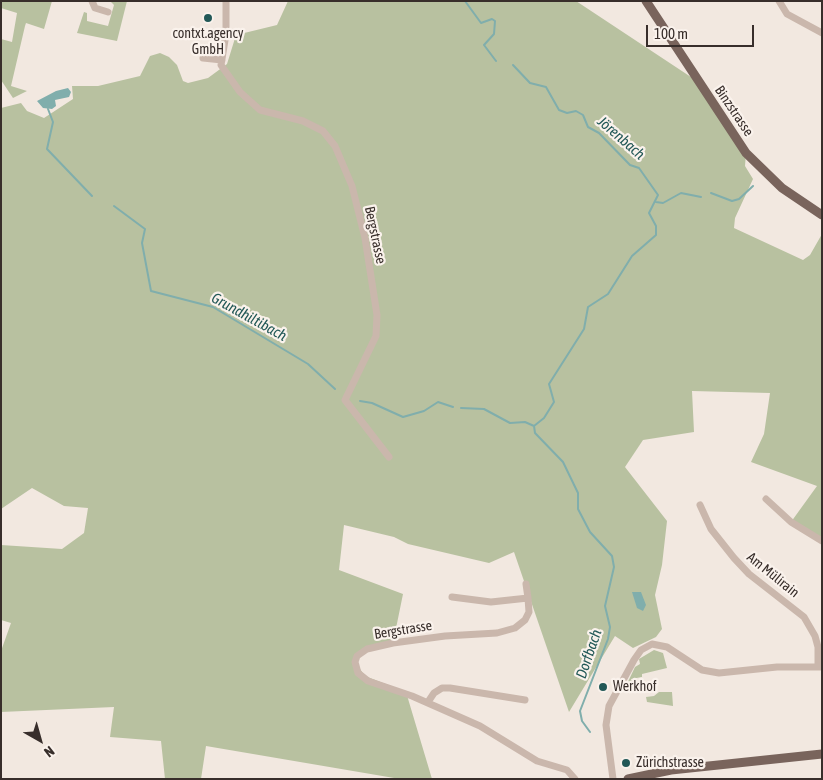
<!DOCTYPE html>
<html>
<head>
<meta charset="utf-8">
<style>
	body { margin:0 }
	#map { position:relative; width:823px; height:780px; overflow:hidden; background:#f2e8e0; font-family:"Asap Condensed",sans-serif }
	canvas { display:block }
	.frame { position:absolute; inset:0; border:2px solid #382e2b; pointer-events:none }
	.north { position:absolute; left:15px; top:715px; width:50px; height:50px; -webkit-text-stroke:4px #faf2ec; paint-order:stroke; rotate:142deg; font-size:14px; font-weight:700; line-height:20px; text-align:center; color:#382e2b }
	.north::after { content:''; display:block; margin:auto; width:18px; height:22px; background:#382e2b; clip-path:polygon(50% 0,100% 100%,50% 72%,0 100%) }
	.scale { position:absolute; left:646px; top:25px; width:108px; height:22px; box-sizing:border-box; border:2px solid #382e2b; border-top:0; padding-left:6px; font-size:15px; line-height:18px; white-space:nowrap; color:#382e2b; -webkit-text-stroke:4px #faf2ec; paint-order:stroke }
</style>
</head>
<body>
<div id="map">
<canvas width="823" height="780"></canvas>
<div class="frame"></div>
<div class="north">N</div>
<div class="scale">100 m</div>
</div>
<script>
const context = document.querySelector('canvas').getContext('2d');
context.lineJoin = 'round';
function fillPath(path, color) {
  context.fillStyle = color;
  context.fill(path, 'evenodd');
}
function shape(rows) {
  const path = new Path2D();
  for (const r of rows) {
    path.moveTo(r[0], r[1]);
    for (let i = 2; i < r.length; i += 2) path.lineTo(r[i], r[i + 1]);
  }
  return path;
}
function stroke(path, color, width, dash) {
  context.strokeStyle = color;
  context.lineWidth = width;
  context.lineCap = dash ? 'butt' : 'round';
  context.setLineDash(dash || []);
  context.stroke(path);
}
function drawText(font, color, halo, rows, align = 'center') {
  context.font = font + ' "Asap Condensed",sans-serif';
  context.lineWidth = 4.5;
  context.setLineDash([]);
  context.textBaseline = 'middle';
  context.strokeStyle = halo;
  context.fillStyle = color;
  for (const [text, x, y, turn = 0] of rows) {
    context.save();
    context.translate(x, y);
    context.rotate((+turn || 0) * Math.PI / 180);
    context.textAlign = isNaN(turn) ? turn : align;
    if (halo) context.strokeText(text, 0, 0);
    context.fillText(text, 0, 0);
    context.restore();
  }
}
const green = shape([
	[1,1,52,1,44,29,26,23,25,26,11,86,27,91,13,98,1,80,1,39,12,42,17,13,1,8],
	[110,1,127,1,117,41,77,33,84,12,87,13,87,21,108,26,114,5],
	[288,1,576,1,700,83,746,153,745,166,753,179,735,218,734,228,803,260,810,255,822,234,822,541,791,522,817,486,751,462,764,434,770,393,692,391,694,432,643,440,625,467,667,521,662,565,655,595,662,629,656,637,633,648,615,636,569,712,514,552,489,563,408,544,394,537,344,525,339,570,403,594,393,643,367,649,355,662,365,676,406,692,432,779,400,779,206,746,201,779,165,779,161,741,110,737,114,707,1,712,1,651,11,623,1,620,1,545,62,549,84,533,88,508,64,506,32,488,1,509,1,108,21,103,27,111,44,118,73,99,72,86,98,86,140,76,150,56,160,53,169,57,177,65,183,81,188,83,208,78,227,64,236,35,277,25],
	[654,650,663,653,667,668,642,674,642,677,631,679,633,692,626,686,635,667,640,664,639,659],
	[659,692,672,692,673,706,647,702,646,697,654,696]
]);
const water = shape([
	[68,88,71,92,69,97,55,100,56,106,52,109,43,108,37,101,56,91],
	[632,592,641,592,646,605,643,611,637,608]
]);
const stream = shape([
	[465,1,481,23,492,19,495,21,494,34,484,45,496,61],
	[513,65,530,83,546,87,559,110,567,113,576,111,583,115,588,127,599,133,630,165,639,168,658,195,649,213,656,226,656,235,632,256,608,294,588,307,584,329,549,384,554,402,544,418,534,426],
	[48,109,53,122,47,149,92,196],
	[711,193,732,201,739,199,753,186],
	[656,202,663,203,681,193,701,197],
	[114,206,145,229,142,243,151,291,213,307,308,364,335,389],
	[360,401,372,403,403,417,424,411,438,402,453,407],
	[461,408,484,409,510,423,525,422,534,426],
	[534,426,535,433,563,462,578,493,578,509,590,532,612,556,614,567,605,606,610,627,608,639,580,711,582,721,590,732]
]);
const minor = shape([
	[92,1,95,8,108,12],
	[226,1,226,34,221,65,240,92,260,110,303,121,323,131,335,146,352,186,365,238,377,315,376,336,345,400,389,457],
	[779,1,787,14,822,33],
	[203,58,222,60],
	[766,499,791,522,822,541],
	[700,505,711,529,734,558,749,574,804,617,815,636,818,647,818,667],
	[526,584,528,598],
	[452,597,491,602,528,598,529,612,525,620,515,628,497,633,445,636,393,643,367,649,357,656,355,662,358,673,368,681,412,696,480,726,537,761,567,770,575,779],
	[428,702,434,693,442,688,450,688,525,700],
	[613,779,606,725,609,706,634,660,641,650,652,644,667,647,702,670,719,673,777,667,822,667]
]);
const major = shape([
	[646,1,746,153,782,188,822,215],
	[628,779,671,770,822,754]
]);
const markers = [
	[208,18,5,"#225857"],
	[603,687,5,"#225857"],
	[626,763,5,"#225857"]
];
const poiNames = [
	["contxt.agency",208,34,"center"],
	["GmbH",208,50,"center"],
	["Werkhof",613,687],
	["Zürichstrasse",636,763]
];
const streetNames = [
	["Binzstrasse",734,111,56],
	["Bergstrasse",375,235,78],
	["Am Mülirain",773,575,39],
	["Bergstrasse",403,630,-9]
];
const waterNames = [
	["Jörenbach",621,138,41],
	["Grundhiltibach",249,317,29],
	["Dorfbach",589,654,-71]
];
fillPath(green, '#b8c1a0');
fillPath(water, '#80aeac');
stroke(stream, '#80aeac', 2);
stroke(minor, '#cab7ac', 7);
stroke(major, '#79645c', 9);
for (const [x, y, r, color] of markers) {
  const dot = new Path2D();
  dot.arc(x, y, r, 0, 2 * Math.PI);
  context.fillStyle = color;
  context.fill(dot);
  stroke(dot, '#faf2ec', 2);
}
drawText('14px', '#382e2b', '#faf2ec', poiNames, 'left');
drawText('14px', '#382e2b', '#faf2ec', streetNames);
drawText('italic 15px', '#225857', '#faf2ec', waterNames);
</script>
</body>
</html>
